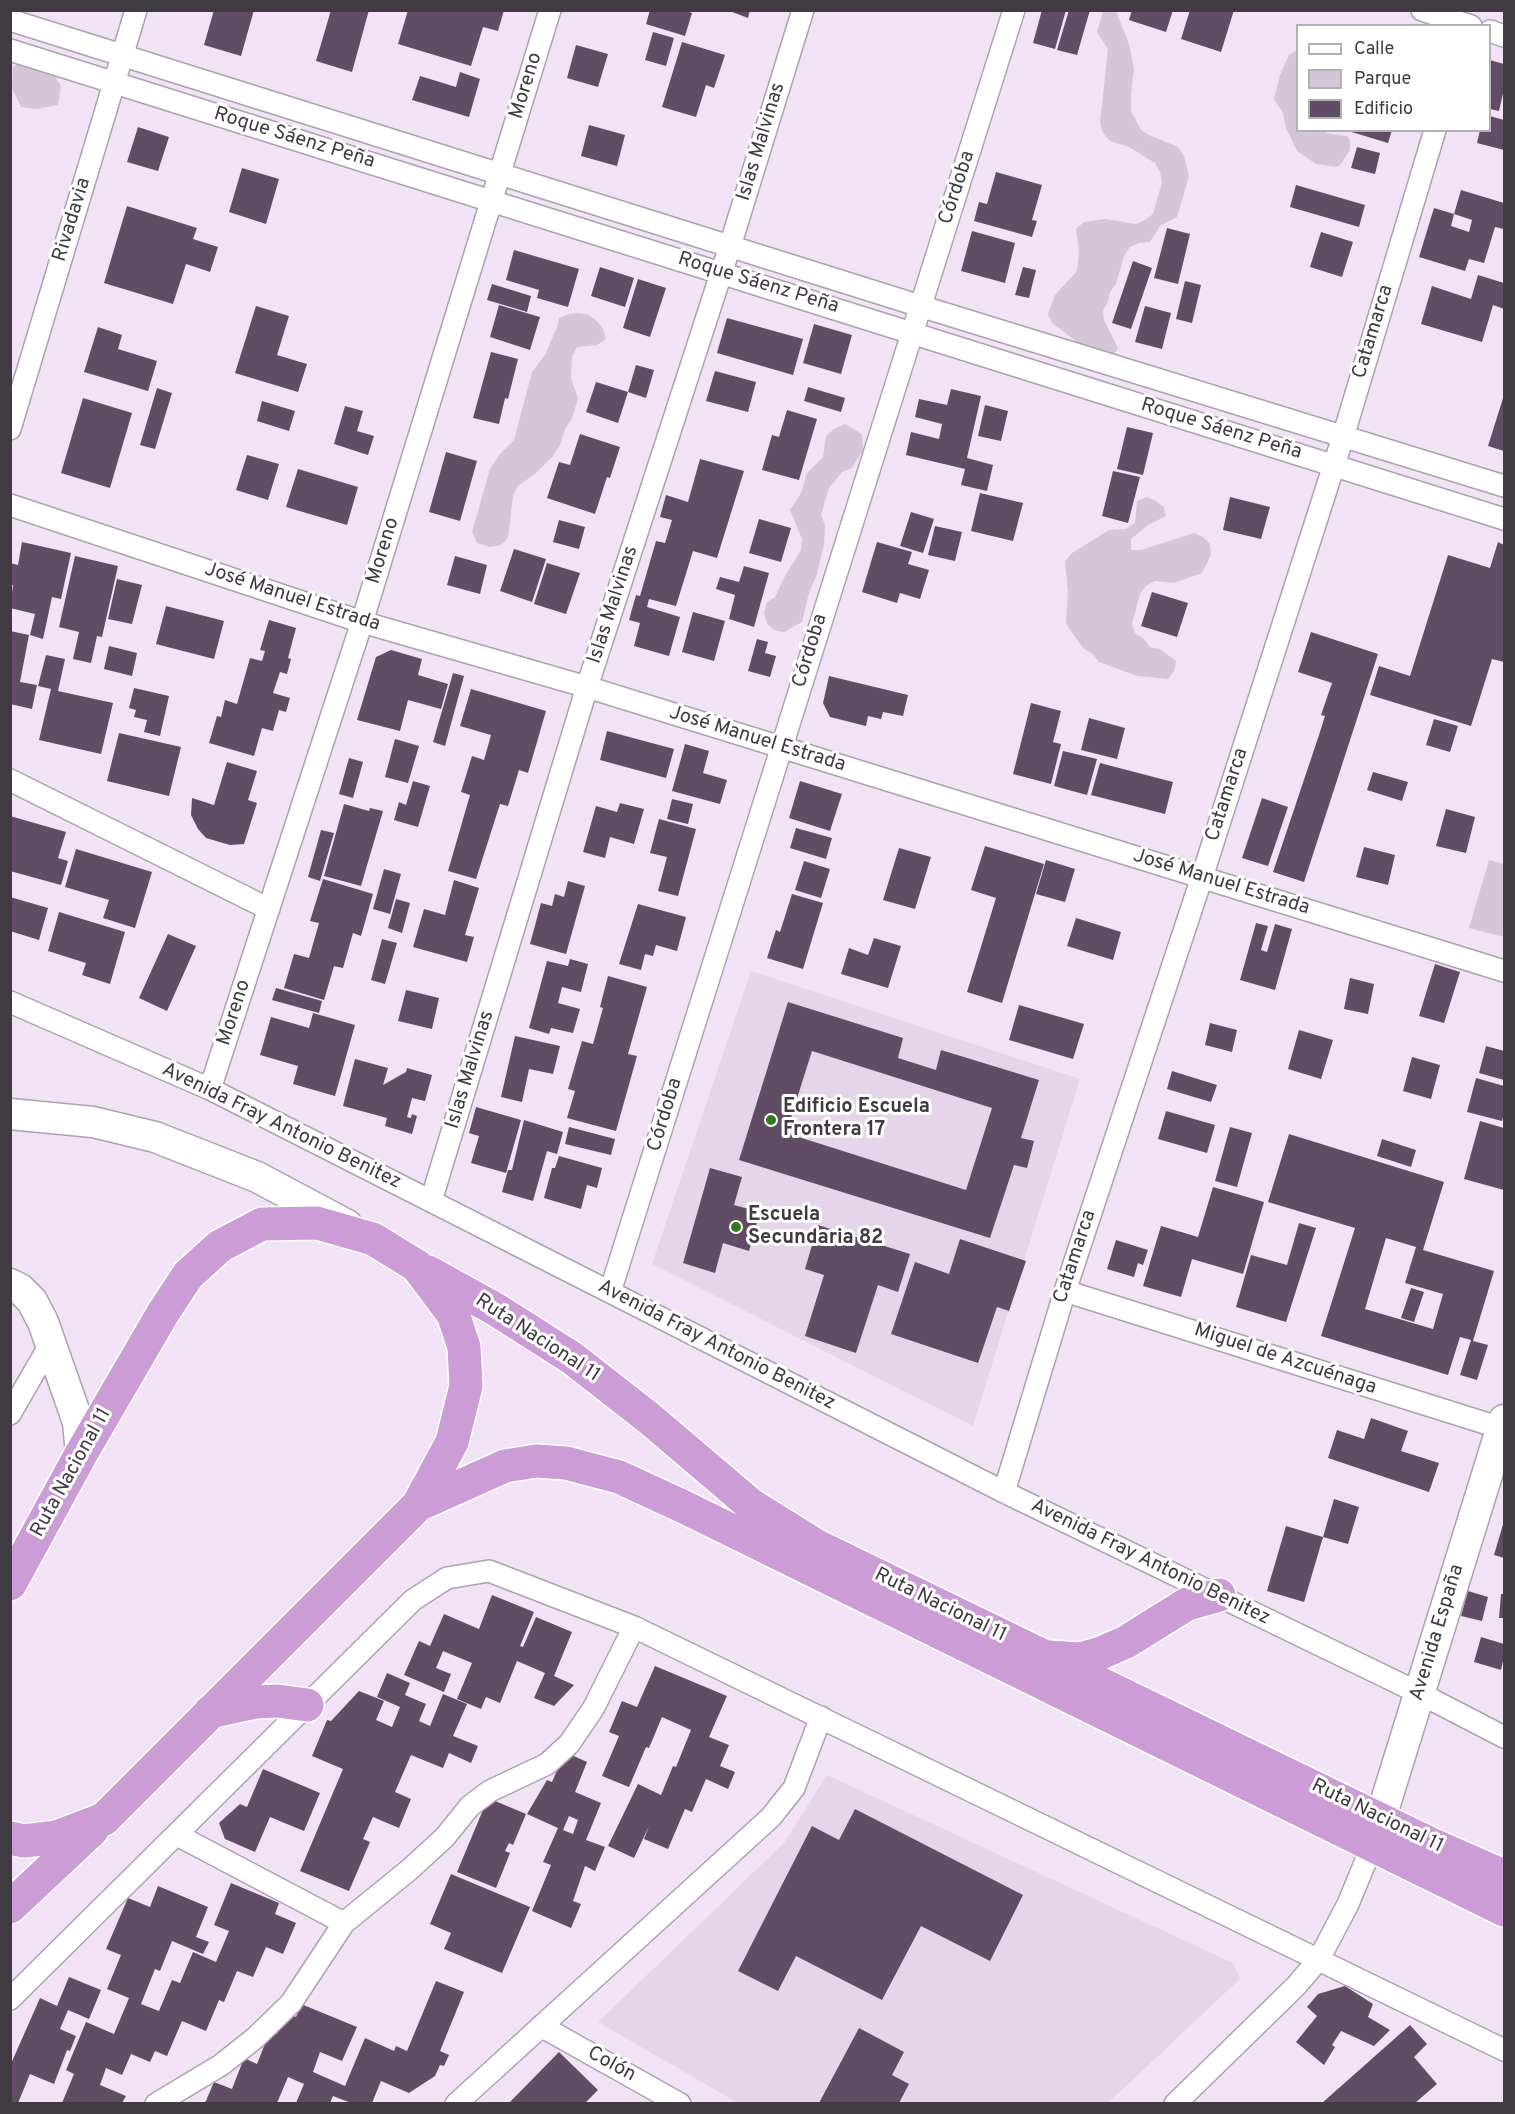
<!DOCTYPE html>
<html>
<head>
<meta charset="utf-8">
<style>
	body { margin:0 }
	#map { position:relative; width:1515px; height:2114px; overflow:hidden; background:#f1e3f5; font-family:Overpass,sans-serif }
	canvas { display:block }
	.frame { position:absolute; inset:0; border:12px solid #403a41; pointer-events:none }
	.legend { position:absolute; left:1296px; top:24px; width:195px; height:108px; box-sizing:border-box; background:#fff; border:2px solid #b3b0b3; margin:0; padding:8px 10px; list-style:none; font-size:18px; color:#403a41 }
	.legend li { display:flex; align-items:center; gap:12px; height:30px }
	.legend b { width:30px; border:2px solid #b3b0b3 }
</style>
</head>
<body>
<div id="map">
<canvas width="1515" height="2114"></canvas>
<div class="frame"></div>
<ul class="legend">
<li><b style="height:8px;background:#fff"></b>Calle</li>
<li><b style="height:16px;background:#d5c5d8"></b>Parque</li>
<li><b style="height:16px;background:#614c66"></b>Edificio</li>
</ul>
</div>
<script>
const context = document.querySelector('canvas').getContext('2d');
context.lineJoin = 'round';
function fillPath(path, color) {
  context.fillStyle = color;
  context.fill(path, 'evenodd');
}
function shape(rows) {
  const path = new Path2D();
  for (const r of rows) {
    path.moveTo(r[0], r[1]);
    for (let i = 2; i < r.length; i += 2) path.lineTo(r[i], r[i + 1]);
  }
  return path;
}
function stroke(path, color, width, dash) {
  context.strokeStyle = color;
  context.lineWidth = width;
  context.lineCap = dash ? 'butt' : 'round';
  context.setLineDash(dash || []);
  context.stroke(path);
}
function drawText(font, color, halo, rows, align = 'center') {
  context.font = font + ' Overpass,sans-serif';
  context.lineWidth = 6;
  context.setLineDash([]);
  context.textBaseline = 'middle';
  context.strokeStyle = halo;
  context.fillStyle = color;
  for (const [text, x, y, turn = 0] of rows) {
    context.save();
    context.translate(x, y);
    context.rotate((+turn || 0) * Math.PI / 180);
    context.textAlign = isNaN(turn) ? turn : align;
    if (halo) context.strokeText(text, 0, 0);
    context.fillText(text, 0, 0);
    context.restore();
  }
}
const built = shape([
	[751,971,1080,1079,973,1426,652,1264],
	[827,1775,1233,1963,1240,1979,1108,2103,738,2103,598,2022,784,1843]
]);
const green = shape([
	[1103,11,1116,11,1129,44,1134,69,1131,93,1131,111,1141,130,1149,135,1178,147,1184,156,1189,176,1177,217,1160,226,1150,242,1139,243,1130,247,1124,256,1116,284,1110,292,1108,302,1103,310,1104,320,1118,348,1113,356,1093,354,1052,323,1048,314,1055,295,1077,271,1079,250,1076,229,1084,222,1105,219,1136,224,1145,220,1153,214,1162,182,1160,172,1155,163,1129,147,1110,141,1103,133,1100,123,1108,49,1097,32],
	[1297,50,1298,130,1323,131,1327,133,1347,136,1350,140,1350,150,1341,164,1337,167,1316,164,1297,151,1286,128,1283,113,1274,99,1280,75,1289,55],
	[30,59,49,67,61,86,58,105,37,109,21,107,12,88,13,67],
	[579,313,589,315,597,321,603,329,606,339,597,345,577,347,572,357,571,378,578,398,572,419,566,427,559,447,552,457,536,473,518,486,513,496,508,538,501,545,490,547,477,543,472,532,490,469,500,454,514,440,532,372,545,355,557,327,559,318,569,314],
	[845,424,862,434,863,450,852,468,842,472,829,488,821,515,825,525,824,544,817,574,809,593,802,622,784,632,774,630,767,624,764,613,767,602,775,597,785,576,801,550,802,539,790,510,801,493,807,473,823,457,826,436,834,429],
	[1147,497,1156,501,1164,507,1166,516,1148,525,1131,539,1131,550,1141,550,1194,533,1203,537,1210,544,1211,555,1202,573,1174,583,1155,581,1146,586,1140,594,1132,624,1135,633,1144,639,1150,647,1160,649,1176,661,1174,671,1168,679,1137,676,1099,662,1093,654,1084,649,1066,624,1068,592,1065,561,1072,553,1109,530,1126,529,1135,523,1137,501],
	[1489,860,1504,864,1504,937,1469,928]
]);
const building = shape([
	[214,10,254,10,241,56,204,45],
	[331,10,369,10,352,72,316,61],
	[408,10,431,11,504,10,498,31,483,27,471,66,398,44],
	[650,10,684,10,692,13,685,36,646,24],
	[727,10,750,10,748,18],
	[1042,10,1066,10,1055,49,1033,43],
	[1069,10,1090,10,1077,55,1057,50],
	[1132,10,1173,10,1166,32,1129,20],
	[1190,10,1234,10,1221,52,1181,39],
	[653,32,674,38,666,66,645,60],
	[682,42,725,55,714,88,706,85,696,117,662,107],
	[576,45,608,54,598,87,567,78],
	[1490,60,1504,64,1504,89,1499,111,1490,109],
	[460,72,480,79,469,117,412,100,420,76,456,87],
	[1490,116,1504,120,1504,150,1477,143,1480,130,1490,130],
	[589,125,625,135,617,166,581,156],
	[138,127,169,137,158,171,127,162],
	[1345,130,1392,130,1388,143],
	[1357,147,1380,153,1375,174,1351,168],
	[242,168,279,179,266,224,229,212],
	[996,172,1042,185,1032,220,1037,221,1032,237,974,221,979,202,987,204],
	[1296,185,1365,205,1359,227,1290,207],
	[1461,190,1504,203,1504,229,1495,227,1484,263,1469,259,1465,271,1419,257,1434,208,1454,214,1451,226,1469,232,1472,220,1454,214],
	[127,206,197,228,193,239,218,247,210,272,186,264,173,304,104,283],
	[1167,228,1190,234,1178,284,1154,278],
	[972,231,1015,243,1005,283,961,271],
	[1321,232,1353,242,1342,277,1310,267],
	[514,250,579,269,568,307,537,298,539,290,506,280],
	[1133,261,1152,268,1131,329,1112,323],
	[600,267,634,278,625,307,591,296],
	[1023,267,1036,270,1029,298,1015,295],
	[1478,275,1504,283,1504,309,1493,305,1482,342,1421,324,1432,286,1471,299],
	[638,279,666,288,650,337,623,328],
	[1185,281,1201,285,1192,323,1176,319],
	[492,284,531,296,527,312,487,300],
	[499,305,540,317,530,350,490,337],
	[256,306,289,316,277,355,307,364,298,392,235,373],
	[1145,306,1171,313,1162,349,1135,342],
	[727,318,803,339,793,375,717,353],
	[814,324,852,335,841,374,803,363],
	[98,327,122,335,118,349,157,361,148,391,84,372],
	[491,352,518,359,508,399,505,398,499,424,473,418],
	[636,365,654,370,646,398,628,392,618,423,586,412,596,382,628,392],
	[715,371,756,382,748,412,706,401],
	[808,387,845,398,841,412,804,401],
	[157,388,172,393,155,449,140,445],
	[951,389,981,396,967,458,993,465,987,491,961,485,965,469,906,455,911,432,939,439,942,424,915,417,919,399,947,405],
	[1504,395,1504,451,1488,446],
	[83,398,132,413,110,488,61,473],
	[262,401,295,411,289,431,257,421],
	[985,405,1008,411,1001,441,978,436],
	[345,406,363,411,357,431,374,436,368,455,334,444],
	[787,410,817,419,799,480,762,470,772,435,779,437],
	[1127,427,1153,433,1143,475,1117,469],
	[580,434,620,447,610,478,607,477,595,514,547,498,559,462,570,465],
	[446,452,477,461,460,521,429,512],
	[247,455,279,464,268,500,236,490],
	[700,459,744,471,717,558,693,551,676,606,649,599,647,607,680,617,669,656,634,646,640,623,629,620,636,595,640,596,656,541,665,543,672,520,660,517,666,495,688,502],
	[298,469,358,487,347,525,286,507],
	[1113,471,1140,477,1128,523,1102,516],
	[980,493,1023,503,1013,541,971,531],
	[1230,497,1270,507,1261,539,1223,530],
	[911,512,934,519,923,553,900,546],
	[759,519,791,528,781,562,749,553],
	[559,520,585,527,579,549,553,542],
	[935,526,962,532,955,561,928,555],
	[22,542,71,553,61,599,52,597,43,639,30,635,35,614,10,608,13,585,10,585,10,563,18,565],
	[877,542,912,552,908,564,929,570,920,599,900,593,897,603,862,592],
	[1498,542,1504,545,1504,662,1492,659,1471,726,1370,695,1379,666,1410,676,1448,555,1490,568],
	[514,549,546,559,532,602,500,591],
	[75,556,118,566,102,637,97,636,91,663,73,659,79,632,59,627],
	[455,556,487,565,480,594,447,585],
	[547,563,580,573,566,614,534,604],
	[744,566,769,573,754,627,729,619,735,595,716,589,720,577,739,582],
	[117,579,142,585,132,624,108,619],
	[1152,592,1188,603,1177,637,1141,626],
	[166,606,224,621,214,659,156,644],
	[693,612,725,621,714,661,682,652],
	[269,620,296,628,288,658,291,659,287,674,280,672,273,693,290,698,286,712,279,710,273,731,262,728,254,756,209,743,217,716,221,717,225,700,237,704,250,658,262,661,265,651,260,650],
	[10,631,29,635,20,682,37,685,32,709,10,704],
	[1311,632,1378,654,1304,882,1273,872,1319,735,1325,716,1321,715,1332,683,1298,672],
	[757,639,768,642,765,653,776,656,770,677,748,671],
	[109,646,137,653,132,676,104,669],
	[391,650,422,659,418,675,448,684,441,709,408,700,400,731,357,720,376,657],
	[46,655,65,659,58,691,113,703,101,754,39,740,51,689,38,686],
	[453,673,464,676,445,746,433,742],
	[829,676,908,695,903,716,883,712,881,719,868,716,866,726,830,717,823,703],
	[134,688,169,696,160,736,144,732,147,720,134,717,136,710,129,708],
	[471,689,546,711,528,773,519,770,508,806,500,804,476,879,448,871,470,795,461,792,472,756,484,760,491,735,460,726],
	[1031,703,1061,711,1053,742,1061,744,1051,784,1013,774],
	[1089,718,1125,728,1117,759,1081,750],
	[1434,719,1458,726,1450,752,1426,745],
	[607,731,674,749,666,778,600,760],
	[119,733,181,747,169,796,107,781],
	[395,739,419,746,408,783,385,777],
	[685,744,709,751,703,773,727,780,720,804,672,791],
	[1063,751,1097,759,1087,795,1054,786],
	[349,758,363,762,353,798,339,794],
	[227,762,257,771,248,800,257,803,244,844,230,845,206,838,198,829,191,815,192,798,214,805],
	[1100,763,1173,782,1165,814,1091,795],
	[1373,772,1408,782,1402,801,1367,790],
	[413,781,430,786,418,827,394,820,399,802,406,805],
	[800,781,842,794,830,831,789,818],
	[1262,798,1288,807,1268,866,1242,858],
	[672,799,693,804,688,824,667,819],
	[620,803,644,809,634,844,610,837,605,858,583,852,596,806,617,812],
	[344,804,369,811,370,808,383,811,361,886,324,876],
	[1446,809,1475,817,1466,853,1436,846],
	[10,816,66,832,58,858,68,861,61,885,10,871],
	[659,819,696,829,678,896,658,891,667,857,650,853],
	[796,828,832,838,826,859,790,848],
	[321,830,334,833,320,881,308,877],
	[985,846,1044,864,1002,1003,967,992,996,898,971,890],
	[1364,847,1395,855,1388,885,1356,877],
	[899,848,931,857,915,909,883,900],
	[76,849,152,872,135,928,103,918,109,900,65,887],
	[1046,860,1075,869,1065,902,1036,894],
	[804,861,830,869,821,898,795,890],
	[384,869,401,874,390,914,373,909],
	[323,879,373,894,361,936,353,933,343,968,334,966,324,1000,284,988,294,954,309,958,319,923,310,921],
	[454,880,479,888,465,935,474,937,467,962,413,947,424,909,445,915],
	[568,881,585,886,566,954,530,944,541,903,552,906,555,894,564,897],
	[792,894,823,903,803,969,767,958,776,930,780,932],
	[10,897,48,908,39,940,10,931],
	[396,899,410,903,402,933,388,928],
	[638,904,686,917,677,951,656,945,653,956,645,954,641,970,619,964],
	[59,912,125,932,110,984,82,975,86,963,48,951],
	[1076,918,1121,932,1113,960,1067,946],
	[1256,923,1268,926,1261,950,1267,952,1275,924,1292,929,1275,990,1240,980],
	[168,934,196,946,167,1011,139,998],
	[874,938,901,946,888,988,841,974,849,948,868,955],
	[382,939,397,943,385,984,371,980],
	[570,959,588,964,581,992,562,987,558,1003,580,1009,573,1033,551,1028,549,1034,529,1028,547,961,568,966],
	[1435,964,1460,972,1444,1023,1419,1016],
	[608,976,647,987,628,1054,637,1056,616,1131,567,1118,575,1091,568,1089,582,1041,593,1044,603,1008,600,1007],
	[1350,978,1374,984,1368,1014,1344,1009],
	[276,988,322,1001,319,1013,272,1000],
	[406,990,439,998,432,1029,398,1021],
	[788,1002,903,1038,898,1058,936,1070,941,1050,1039,1080,1021,1138,1034,1141,1027,1168,1014,1165,990,1238,739,1160],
	[812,1051,992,1108,966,1190,786,1133],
	[1019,1005,1084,1024,1073,1059,1009,1040],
	[313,1013,355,1025,335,1096,293,1084,298,1066,260,1055,271,1017,309,1028],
	[1210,1023,1237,1030,1232,1052,1205,1045],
	[1299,1030,1333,1040,1321,1079,1288,1069],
	[515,1036,560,1046,553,1074,529,1069,522,1102,501,1097],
	[1486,1046,1504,1051,1504,1080,1479,1073],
	[1412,1057,1440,1065,1431,1099,1403,1091],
	[355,1059,388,1068,383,1085,406,1072,407,1068,432,1075,425,1101,412,1098,407,1117,411,1118,412,1114,417,1116,412,1134,385,1126,387,1118,343,1106],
	[1172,1071,1217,1085,1211,1102,1167,1089],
	[1476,1078,1504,1086,1504,1113,1502,1121,1467,1112],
	[476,1107,521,1120,506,1173,471,1163,479,1136,469,1133],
	[1166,1111,1215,1125,1207,1153,1158,1139],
	[524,1120,563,1132,557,1154,547,1151,533,1201,502,1192,508,1170,512,1170],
	[1480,1121,1504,1128,1504,1190,1464,1179],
	[569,1127,615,1139,611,1155,565,1144],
	[1230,1127,1252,1133,1237,1187,1215,1181],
	[1289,1134,1444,1182,1423,1250,1494,1271,1473,1341,1488,1345,1477,1380,1460,1375,1471,1340,1460,1337,1448,1375,1321,1336,1355,1228,1268,1202],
	[1386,1238,1416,1247,1405,1283,1443,1294,1433,1329,1365,1309],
	[1382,1139,1416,1150,1411,1167,1377,1156],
	[559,1156,602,1168,597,1188,587,1185,581,1209,544,1198,552,1168,555,1168],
	[710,1168,742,1177,734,1205,760,1212,749,1251,723,1243,715,1273,683,1263],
	[1213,1187,1264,1202,1243,1274,1192,1259,1181,1297,1143,1286,1161,1226,1198,1237],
	[1299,1223,1316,1228,1286,1322,1236,1307,1251,1255,1287,1265],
	[818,1225,910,1254,898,1292,878,1285,856,1353,805,1336,824,1275,805,1269],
	[960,1239,1026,1261,1009,1311,997,1307,978,1363,891,1334,915,1262,949,1274],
	[1116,1240,1148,1250,1143,1265,1138,1263,1134,1277,1107,1269],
	[1411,1288,1424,1292,1414,1322,1401,1318],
	[1371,1418,1408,1431,1401,1451,1439,1463,1429,1492,1328,1458,1337,1430,1364,1439],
	[1334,1499,1359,1507,1348,1544,1323,1537],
	[1504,1521,1504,1558,1494,1555],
	[1286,1526,1323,1537,1304,1602,1267,1591],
	[1468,1591,1488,1597,1482,1621,1461,1616],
	[1501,1594,1504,1594,1504,1618,1499,1618],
	[492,1595,534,1612,520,1646,523,1647,536,1617,572,1632,554,1676,574,1685,554,1706,534,1698,545,1673,517,1661,500,1703,486,1697,481,1709,457,1699,472,1663,443,1651,436,1668,451,1674,444,1692,404,1675,419,1641,430,1646,444,1614,479,1629],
	[1481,1637,1504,1644,1504,1656,1501,1670,1474,1662],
	[655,1666,727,1696,709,1737,729,1745,720,1766,735,1772,728,1789,706,1779,692,1812,685,1809,668,1849,644,1839,649,1826,634,1858,608,1846,638,1784,661,1795,673,1766,676,1767,691,1730,662,1717,649,1748,646,1747,629,1787,602,1776,619,1736,609,1732,622,1701,637,1707],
	[387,1673,410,1683,405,1695,426,1704,419,1721,430,1726,443,1694,467,1704,453,1736,478,1746,471,1763,449,1753,443,1768,411,1755,395,1792,411,1799,399,1828,373,1817,363,1839,370,1842,349,1891,300,1871,343,1769,312,1756,327,1720,331,1721,359,1691,384,1701,376,1720,392,1727,400,1707,377,1697],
	[565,1752,587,1762,575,1792,601,1803,586,1840,605,1847,595,1871,585,1866,573,1901,581,1904,571,1928,532,1911,551,1865,543,1862,558,1828,527,1814,547,1780,552,1782],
	[569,1816,578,1820,573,1834,563,1830],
	[263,1769,320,1793,304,1831,270,1817,255,1852,225,1839,219,1823,240,1804,247,1807],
	[488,1798,526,1814,513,1845,509,1843,505,1851,510,1853,496,1888,457,1872],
	[855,1809,1023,1895,990,1961,921,1926,882,2000,796,1956,778,1991,738,1971,812,1826,839,1840],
	[451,1874,530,1907,502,1973,444,1949,451,1933,430,1924],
	[231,1883,279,1903,275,1914,296,1923,283,1954,266,1947,253,1977,237,1971,224,2002,219,2000,206,2031,182,2021,167,2056,155,2051,150,2062,131,2054,122,2075,106,2068,100,2085,126,2096,122,2103,62,2103,74,2074,66,2070,86,2022,114,2034,129,1998,107,1989,121,1955,106,1949,128,1898,150,1907,158,1886,208,1907,196,1937,209,1942,203,1954,172,1941,160,1971,155,1969,141,2004,159,2011,172,1980,180,1983,193,1952,216,1962,229,1931,214,1925],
	[69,1977,101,1990,89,2019,68,2010,60,2029,76,2036,70,2051,67,2050,54,2084,30,2074,18,2103,10,2103,10,2066,40,1998,57,2006],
	[436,1981,464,1992,440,2051,449,2055,444,2066,440,2065,435,2076,409,2093,381,2081,372,2103,351,2103,333,2096,330,2103,296,2103,304,2084,288,2077,277,2103,205,2103,214,2082,232,2089,244,2058,257,2064,270,2031,277,2034,286,2013,296,2017,301,2004,357,2027,342,2061,320,2052,313,2072,345,2086,365,2038,394,2051,396,2046,407,2051],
	[1345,1986,1373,2004,1368,2017,1390,2030,1374,2046,1341,2031,1332,2045,1335,2047,1324,2065,1296,2042,1317,2016,1307,2007,1318,1994],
	[1410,2025,1427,2044,1414,2057,1437,2084,1415,2103,1322,2103],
	[859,2028,904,2052,892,2075,909,2084,899,2103,819,2103],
	[559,2052,598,2090,585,2103,509,2103]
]);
const minor = shape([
	[1422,10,1471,26],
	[10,20,920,306,1504,486],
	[1490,31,1504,36],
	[10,50,1504,519],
	[10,429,136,10],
	[10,505,362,622,587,687,1504,971],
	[10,780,269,909],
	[10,1002,210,1089,1004,1492,1419,1693,1504,1737],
	[210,1089,362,622,550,10],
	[431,1201,587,687,730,246,803,10],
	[1065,1291,1504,1429],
	[610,1292,1014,10],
	[10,1414,51,1343],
	[1004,1492,1065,1291,1202,877,1343,437,1435,130],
	[177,1835,344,1923],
	[10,1999,413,1600,447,1578,489,1571,634,1627,1504,2050],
	[541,2026,680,2104],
	[156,2104,221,2065,255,2038,291,2003,344,1923,409,1870,445,1837,470,1806,490,1791,547,1764,569,1744,593,1709,634,1627],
	[456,2104,771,1817,794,1788,821,1717],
	[1175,2104,1296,1986,1319,1959,1348,1904,1372,1846]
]);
const secondary = shape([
	[10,1114,93,1122,155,1137,257,1177,347,1225],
	[10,1284,20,1289,32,1301,43,1322,78,1422,81,1454],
	[1373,1843,1504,1420]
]);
const trunk = shape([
	[428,1272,495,1309,572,1358,650,1419,751,1505,817,1546,1431,1844,1504,1876],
	[418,1505,505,1466,536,1461,566,1463,619,1477,684,1507,1504,1910],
	[10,1584,81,1454,163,1313,188,1275,220,1246,262,1224,317,1223,373,1239,417,1266,453,1314,464,1347,466,1386,452,1442,418,1505,104,1819,57,1837,24,1841,10,1838],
	[1049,1657,1080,1659,1101,1653,1126,1642,1187,1604,1219,1595],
	[210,1712,256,1702,278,1701,307,1705],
	[10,1907,92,1830]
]);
const markers = [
	[771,1120,6,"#337a1d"],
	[736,1227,6,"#337a1d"]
];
const streetNames = [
	["Moreno",527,86,-73],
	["Roque Sáenz Peña",294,139,17],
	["Islas Malvinas",762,142,-73],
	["Córdoba",958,188,-72],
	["Rivadavia",73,220,-73],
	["Roque Sáenz Peña",758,284,17],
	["Catamarca",1374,332,-73],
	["Roque Sáenz Peña",1221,430,17],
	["Moreno",384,551,-73],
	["José Manuel Estrada",292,598,18],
	["Islas Malvinas",614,605,-72],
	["Córdoba",811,651,-73],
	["José Manuel Estrada",757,740,17],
	["Catamarca",1228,795,-72],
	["José Manuel Estrada",1221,883,17],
	["Moreno",235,1013,-72],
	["Islas Malvinas",471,1070,-73],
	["Córdoba",666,1115,-73],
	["Avenida Fray Antonio Benitez",281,1127,26],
	["Catamarca",1076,1257,-72],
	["Ruta Nacional 11",537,1339,33],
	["Avenida Fray Antonio Benitez",716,1346,27],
	["Miguel de Azcuénaga",1285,1360,18],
	["Ruta Nacional 11",72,1473,-61],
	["Avenida Fray Antonio Benitez",1150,1563,26],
	["Ruta Nacional 11",940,1606,26],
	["Avenida España",1438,1633,-73],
	["Ruta Nacional 11",1377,1817,26],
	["Colón",611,2065,29]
];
const poiNames = [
	["Edificio Escuela",783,1108],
	["Frontera 17",783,1131],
	["Escuela",748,1216],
	["Secundaria 82",748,1239]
];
fillPath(built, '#e6d4eb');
fillPath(green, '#d5c5d8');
fillPath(building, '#614c66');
stroke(minor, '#aea0b1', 24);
stroke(secondary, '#aea0b1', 33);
stroke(trunk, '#fff', 36);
stroke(minor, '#fff', 21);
stroke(secondary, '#fff', 30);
stroke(trunk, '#cb9cd6', 33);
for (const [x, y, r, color] of markers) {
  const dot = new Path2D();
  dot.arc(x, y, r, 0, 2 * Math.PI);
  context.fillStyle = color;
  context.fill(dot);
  stroke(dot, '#fff', 2);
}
drawText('20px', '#403a41', '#fff', streetNames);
drawText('bold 20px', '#403a41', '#fff', poiNames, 'left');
</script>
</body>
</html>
